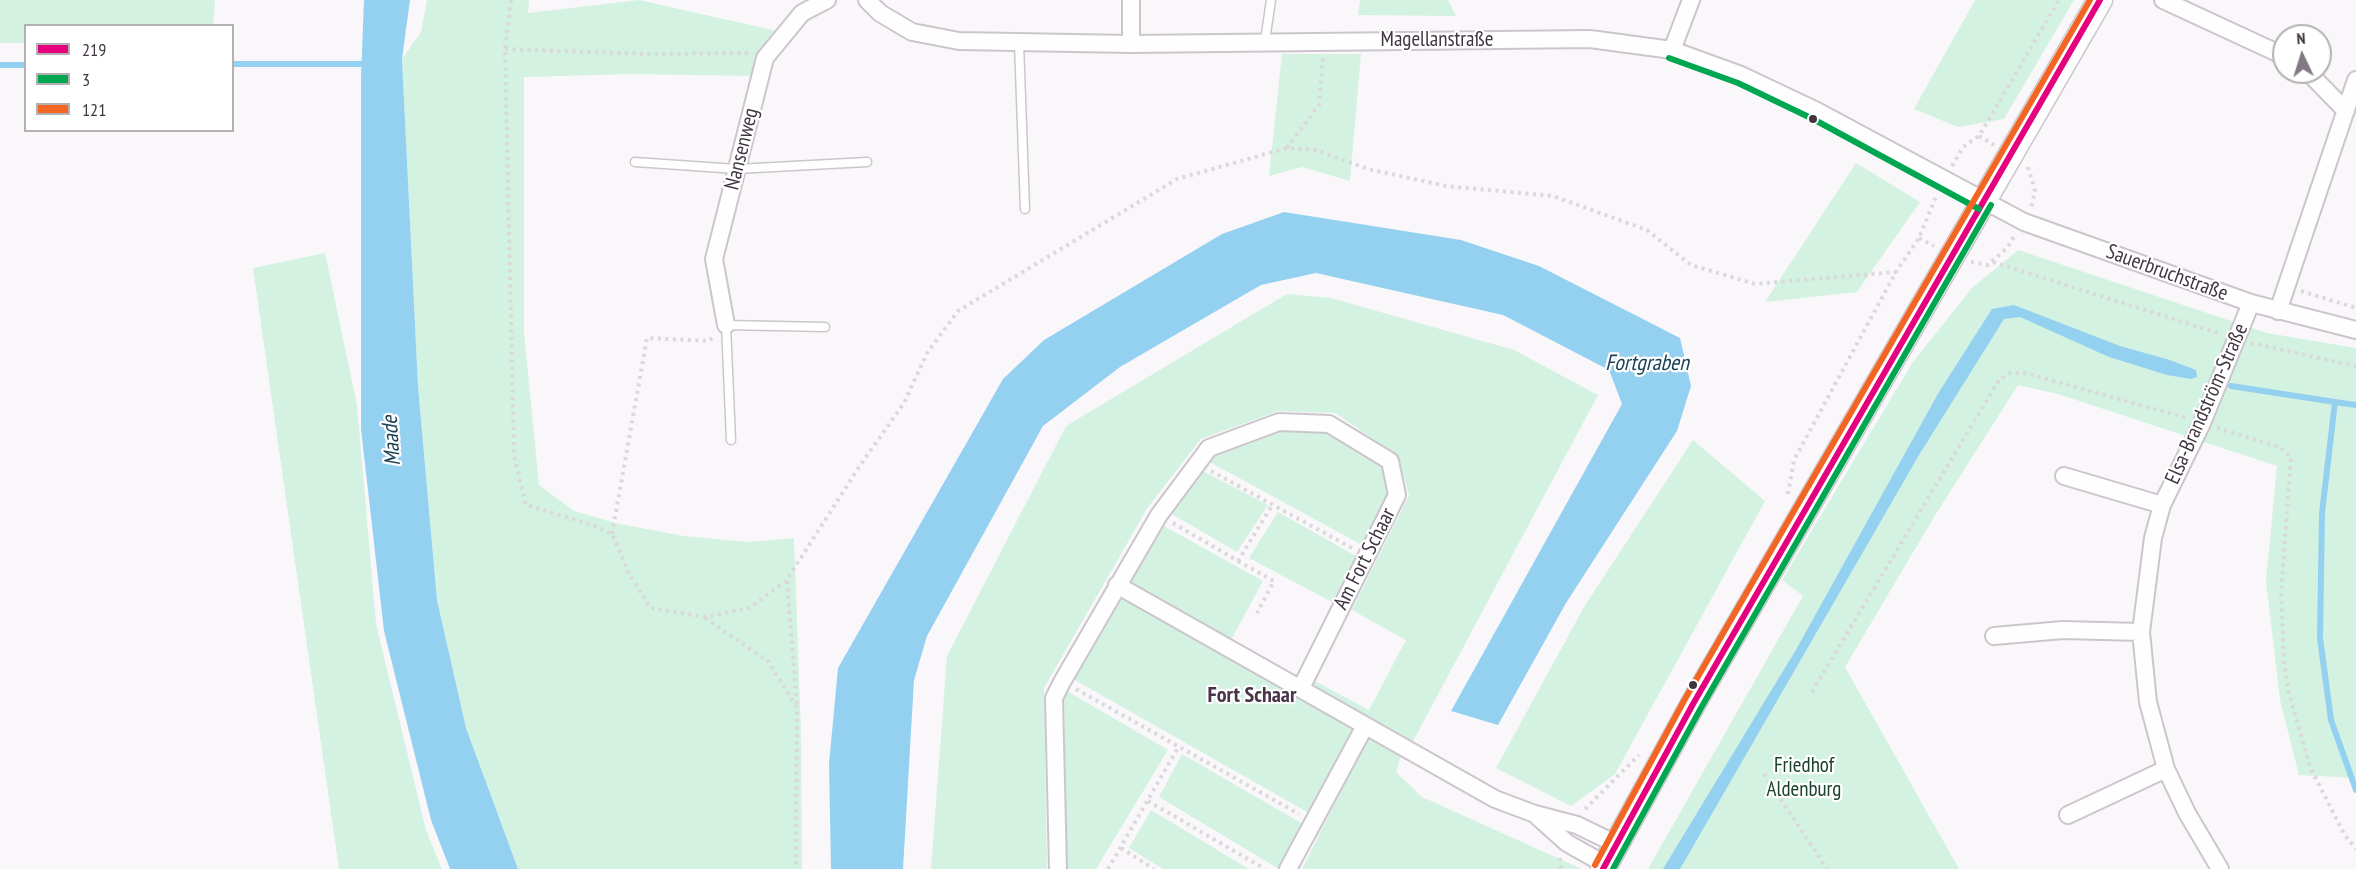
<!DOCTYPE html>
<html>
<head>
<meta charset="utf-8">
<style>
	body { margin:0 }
	#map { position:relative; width:2356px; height:869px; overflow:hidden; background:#faf7fa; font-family:"PT Sans Narrow",sans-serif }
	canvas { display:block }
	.legend { position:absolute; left:24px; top:24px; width:210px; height:108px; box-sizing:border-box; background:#fff; border:2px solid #b3afb3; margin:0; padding:8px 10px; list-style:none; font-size:18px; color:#403641 }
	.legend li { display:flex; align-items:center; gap:12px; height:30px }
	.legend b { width:30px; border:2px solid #b3afb3 }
	.north { position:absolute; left:2272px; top:24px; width:60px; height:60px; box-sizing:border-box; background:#fff; border:2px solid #b3afb3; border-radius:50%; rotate:356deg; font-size:16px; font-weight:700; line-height:24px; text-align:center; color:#403641 }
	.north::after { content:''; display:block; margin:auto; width:21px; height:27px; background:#817a82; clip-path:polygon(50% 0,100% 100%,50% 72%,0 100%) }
</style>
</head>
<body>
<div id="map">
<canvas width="2356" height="869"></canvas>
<ul class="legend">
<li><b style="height:8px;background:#e5007d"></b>219</li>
<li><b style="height:8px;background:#00a650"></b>3</li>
<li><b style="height:8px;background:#f26522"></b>121</li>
</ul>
<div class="north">N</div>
</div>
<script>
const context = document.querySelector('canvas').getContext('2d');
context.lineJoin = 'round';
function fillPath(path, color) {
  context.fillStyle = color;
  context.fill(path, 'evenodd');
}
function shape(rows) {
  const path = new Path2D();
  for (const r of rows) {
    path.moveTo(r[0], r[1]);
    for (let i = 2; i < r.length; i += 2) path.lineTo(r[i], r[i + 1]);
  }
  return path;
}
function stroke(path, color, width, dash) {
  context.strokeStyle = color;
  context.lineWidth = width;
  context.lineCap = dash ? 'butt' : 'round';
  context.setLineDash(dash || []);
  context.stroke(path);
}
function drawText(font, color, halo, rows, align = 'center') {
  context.font = font + ' "PT Sans Narrow",sans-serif';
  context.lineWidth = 4.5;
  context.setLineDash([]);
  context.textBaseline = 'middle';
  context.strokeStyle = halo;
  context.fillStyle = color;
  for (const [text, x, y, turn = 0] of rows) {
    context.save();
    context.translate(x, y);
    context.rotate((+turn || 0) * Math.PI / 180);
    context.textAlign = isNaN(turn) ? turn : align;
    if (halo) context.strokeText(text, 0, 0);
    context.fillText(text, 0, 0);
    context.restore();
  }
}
const green = shape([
	[0,0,215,0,213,25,26,26,25,43,0,43],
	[427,0,529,0,528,13,639,0,777,31,751,76,633,74,524,77,524,333,539,485,574,511,620,524,684,536,748,542,794,538,801,732,802,869,518,869,466,728,437,600,418,386,402,59,421,32],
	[1360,0,1448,0,1456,16,1358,15],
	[1975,0,2074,0,2004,119,1958,127,1914,109],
	[1282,54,1361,54,1350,181,1302,167,1269,176],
	[1856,163,1920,202,1857,292,1765,302],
	[2018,250,2267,333,2356,348,2356,778,2299,775,2280,700,2266,581,2277,466,2058,394,2018,385,1934,517,1845,667,1959,869,1648,869,1803,596,1782,580,1913,362,1972,288],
	[325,253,357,405,376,624,426,830,442,869,339,869,253,268],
	[1287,294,1331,298,1514,350,1598,395,1412,743,1310,685,1313,680,1369,710,1406,640,1352,610,1409,495,1398,456,1335,413,1278,411,1201,439,1148,507,1044,688,1047,869,931,869,947,656,1066,426],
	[1280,430,1326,431,1384,466,1390,492,1362,545,1208,461,1215,453],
	[1693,440,1765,501,1615,774,1571,806,1496,768,1584,607],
	[1199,469,1268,505,1237,552,1170,513],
	[1278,512,1356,556,1332,602,1249,558],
	[1162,525,1263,581,1231,640,1128,582],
	[1120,597,1355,730,1309,813,1073,679],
	[1067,691,1168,750,1096,869,1067,869,1064,697],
	[1368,736,1401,756,1396,772,1422,797,1582,869,1302,869],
	[1182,754,1303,824,1279,869,1159,797],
	[1151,810,1249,869,1163,869,1129,848]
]);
const water = shape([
	[364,0,410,0,402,59,418,386,437,600,466,728,518,869,450,869,431,820,384,631,361,429,361,76],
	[1284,212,1461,240,1539,266,1680,338,1691,386,1677,431,1566,603,1498,725,1451,711,1622,404,1609,370,1503,315,1316,273,1261,285,1120,367,1043,426,927,636,914,680,903,869,831,869,829,764,838,668,1003,379,1044,340,1222,234],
	[2014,305,2120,346,2170,360,2196,370,2197,377,2191,379,2167,375,2109,357,2020,317,2004,319,1919,455,1680,869,1663,869,1797,648,1939,392,1992,309]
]);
const stream = shape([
	[232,64,370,64],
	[0,65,26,65],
	[2231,386,2335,402,2322,513,2320,638,2331,720,2356,790],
	[2335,402,2356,405]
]);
const path = shape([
	[511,0,505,49,514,455,526,505,593,525,612,534,629,573,650,608,705,617,749,608,786,581,859,467,904,403,927,353,958,311,1177,179,1287,148,1316,150,1368,169,1446,186,1553,196,1647,230,1691,265,1755,284,1896,272],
	[505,49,648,54,750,53],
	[1979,136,1994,145],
	[1287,148,1319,105,1323,58],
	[1952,166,1963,147,1979,136,2059,0],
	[2028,167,2035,191,2031,208],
	[1919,238,1934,246],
	[1971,262,1988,265,2007,248,2015,235],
	[1993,262,2221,334],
	[2301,291,2356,308],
	[2251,343,2356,366],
	[2217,428,2280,447,2291,457,2281,593,2284,661,2289,693,2310,767,2344,834,2356,849],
	[1211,471,1352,548],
	[1788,494,1794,460,1896,272,1919,238,1937,194],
	[1173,523,1238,561,1273,504],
	[612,534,647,338,709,341,713,337],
	[1238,561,1274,581,1257,613],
	[787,581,797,705],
	[705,618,768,661,797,708,796,869],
	[1076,689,1299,814],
	[1812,692,1999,380,2010,373,2025,373,2187,418],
	[1764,774,1827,869],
	[1148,801,1265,869],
	[1585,809,1639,755],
	[1121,848,1154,869],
	[1560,858,1561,869],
	[1108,869,1179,746]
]);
const service = shape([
	[1265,41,1271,0],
	[1019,43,1025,209],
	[635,162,737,169,867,162],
	[731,440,726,325,825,327]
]);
const minor = shape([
	[867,0,880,13,912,32,959,41,1131,44,1590,39,1672,50,1741,75,1817,111,2024,222,2251,303,2356,330],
	[1131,0,1131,44],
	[2163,0,2284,56],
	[1672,50,1691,0],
	[2308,72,2346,111],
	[2278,311,2356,80],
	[726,325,714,259,765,58,802,13,827,0],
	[2064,476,2162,505],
	[1117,585,1495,799,1535,814,1577,825,1616,844],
	[1994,636,2063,630,2141,632],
	[2068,815,2166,769],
	[1538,817,1567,843,1606,865],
	[1058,869,1054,698,1062,682,1159,515,1209,448,1279,422,1329,424,1390,461,1397,495,1301,688],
	[1288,869,1365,726],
	[2220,869,2187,813,2166,769,2148,702,2141,632,2153,538,2162,505,2202,423,2251,303]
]);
const secondary = shape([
	[1603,869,1693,704,2100,0]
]);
const bus1 = shape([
	[1603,869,1693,704,2100,0]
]);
const bus2 = shape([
	[1669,58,1738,83,1813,119,1979,209],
	[1613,869,1701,708,1991,205]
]);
const bus3 = shape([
	[1595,865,1685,699,2090,0]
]);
const markers = [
	[1813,119,5,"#403641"],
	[1693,685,5,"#403641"]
];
const streetNames = [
	["Magellanstraße",1437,40],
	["Nansenweg",742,149,-76],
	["Sauerbruchstraße",2167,273,20],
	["Elsa-Brandström-Straße",2207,404,-66],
	["Am Fort Schaar",1365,559,-63]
];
const parkNames = [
	["Friedhof",1804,766],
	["Aldenburg",1804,790]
];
const waterNames = [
	["Fortgraben",1647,364],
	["Maade",392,441,-94]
];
const neighbourhoodNames = [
	["Fort Schaar",1252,696]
];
fillPath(green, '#d3f2e1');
fillPath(water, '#94d1f0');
stroke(stream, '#94d1f0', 6);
stroke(service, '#ccc6cc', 11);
stroke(minor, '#ccc6cc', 20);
stroke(secondary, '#ccc6cc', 27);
stroke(path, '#dad8da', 4, [3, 4.5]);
stroke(service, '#fefefe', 8);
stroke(minor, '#fefefe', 16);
stroke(secondary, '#fefefe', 24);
stroke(bus1, '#e5007d', 6);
stroke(bus2, '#00a650', 6);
stroke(bus3, '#f26522', 6);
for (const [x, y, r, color] of markers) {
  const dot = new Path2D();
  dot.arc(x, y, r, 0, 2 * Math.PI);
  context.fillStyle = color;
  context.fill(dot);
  stroke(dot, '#fff', 2);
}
drawText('21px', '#403641', '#fff', streetNames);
drawText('21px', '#1b402e', '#fff', parkNames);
drawText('italic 22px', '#1b4254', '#fff', waterNames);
drawText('bold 22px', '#483349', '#fff', neighbourhoodNames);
</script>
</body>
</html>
